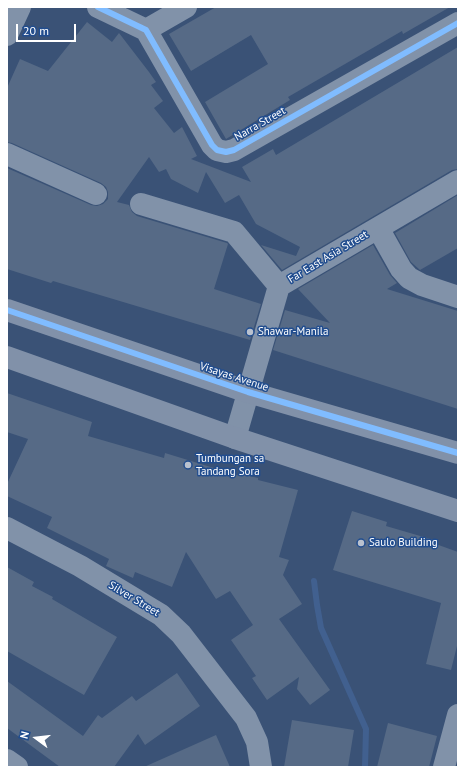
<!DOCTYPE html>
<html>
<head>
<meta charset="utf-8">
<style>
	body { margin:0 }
	#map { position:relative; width:465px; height:774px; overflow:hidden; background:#3a5276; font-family:"PT Sans",sans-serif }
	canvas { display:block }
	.frame { position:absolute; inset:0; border:8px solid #fff; pointer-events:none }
	.north { position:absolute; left:16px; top:718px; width:40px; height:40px; -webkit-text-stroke:3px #214d8f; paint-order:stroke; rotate:285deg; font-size:11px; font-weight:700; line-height:16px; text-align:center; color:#fff }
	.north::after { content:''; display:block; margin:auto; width:14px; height:18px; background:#fff; clip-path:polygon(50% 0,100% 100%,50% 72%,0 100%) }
	.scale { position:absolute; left:16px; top:24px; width:60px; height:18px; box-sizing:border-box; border:2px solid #fff; border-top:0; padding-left:5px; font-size:12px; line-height:14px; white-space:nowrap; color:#fff; -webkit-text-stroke:3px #214d8f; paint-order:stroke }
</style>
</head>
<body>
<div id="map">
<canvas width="465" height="774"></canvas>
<div class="frame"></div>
<div class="north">N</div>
<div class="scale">20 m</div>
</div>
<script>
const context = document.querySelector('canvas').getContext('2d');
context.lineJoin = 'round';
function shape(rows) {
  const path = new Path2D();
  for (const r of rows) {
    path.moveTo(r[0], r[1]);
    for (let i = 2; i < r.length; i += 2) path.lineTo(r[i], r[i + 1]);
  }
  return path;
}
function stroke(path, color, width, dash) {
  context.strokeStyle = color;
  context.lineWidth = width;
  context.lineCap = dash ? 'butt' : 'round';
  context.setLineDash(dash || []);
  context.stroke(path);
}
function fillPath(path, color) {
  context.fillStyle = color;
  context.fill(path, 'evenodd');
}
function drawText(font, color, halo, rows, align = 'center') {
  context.font = font + ' "PT Sans",sans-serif';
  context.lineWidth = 3;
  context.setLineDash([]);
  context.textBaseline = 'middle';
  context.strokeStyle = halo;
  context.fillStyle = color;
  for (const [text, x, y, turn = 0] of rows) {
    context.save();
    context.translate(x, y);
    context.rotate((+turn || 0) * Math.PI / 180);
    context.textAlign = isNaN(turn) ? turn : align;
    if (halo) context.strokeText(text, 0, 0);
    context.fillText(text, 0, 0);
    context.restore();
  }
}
const stream = shape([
	[314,581,317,605,321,628,366,729,365,767]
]);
const building = shape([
	[216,7,450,7,403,34,402,31,288,97,290,100,226,139,205,102,268,64,251,35,191,71,169,34],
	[87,22,112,42,119,33,149,72,156,82,151,85,163,101,154,108,174,133,182,127,197,156,191,159,251,182,242,167,273,149,276,155,458,47,458,169,452,170,282,270,261,245,296,256,300,247,256,224,239,195,225,203,206,172,198,193,171,179,166,169,159,172,149,157,117,202,129,205,132,212,137,216,227,243,228,244,214,289,261,304,250,340,53,281,51,283,7,269,7,168,91,205,97,206,103,204,108,199,108,192,106,187,101,183,12,143,7,142,7,88,20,59,48,71],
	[458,195,458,248,420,270,411,262,395,233],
	[373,245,390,275,397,283,387,289,458,311,458,409,273,350,285,310,330,323,298,289],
	[7,393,92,422,88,436,164,458,165,453,240,476,240,474,258,478,258,480,298,490,279,557,289,560,283,575,302,604,279,619,330,690,310,705,297,689,299,677,267,700,252,678,256,676,231,640,253,625,230,591,216,599,186,552,172,587,135,572,133,578,106,566,109,559,47,528,52,517,7,496,7,484,28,439,7,432],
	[352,511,387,522,386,526,434,540,433,543,458,552,458,642,451,670,426,664,441,603,333,570],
	[7,567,34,582,32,586,53,597,52,599,117,637,84,695,7,651],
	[177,673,200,706,145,745,138,734,114,767,60,767,7,728,7,681,83,736,98,715,102,718,132,696,136,701],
	[292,720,354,730,348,767,284,767],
	[388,723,437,736,429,767,377,767],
	[216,735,230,767,144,767]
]);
const minor = shape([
	[98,7,146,30,212,145,217,150,226,152,234,150,458,23],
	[146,30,186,7],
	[7,35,20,7],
	[7,154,96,194],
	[141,204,234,232,279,286],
	[378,228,401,269,409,278,422,285,458,297],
	[235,438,279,286,458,181],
	[7,528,80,566,161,615,181,634,246,718,257,742,261,767],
	[7,760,17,767],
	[444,767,458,715]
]);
const major = shape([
	[7,310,248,392,458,453],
	[7,357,235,438,458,511]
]);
const cycleway = shape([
	[98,7,146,30,212,145,217,150,226,152,234,150,458,23],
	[7,310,248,392,458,453]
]);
const markers = [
	[250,332,4,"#bac2cf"],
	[188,465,4,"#bac2cf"],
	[361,543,4,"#bac2cf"]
];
const streetNames = [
	["Narra Street",260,124,-30],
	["Far East Asia Street",328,257,-31],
	["Visayas Avenue",234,377,18],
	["Silver Street",134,599,31]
];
const poiNames = [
	["Shawar-Manila",258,332],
	["Tumbungan sa",196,459],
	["Tandang Sora",196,472],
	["Saulo Building",369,543]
];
stroke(stream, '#41608f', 6);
fillPath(building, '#566a86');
stroke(minor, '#8192a9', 22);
stroke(major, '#8191a9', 22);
stroke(cycleway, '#80bcff', 6);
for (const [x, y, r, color] of markers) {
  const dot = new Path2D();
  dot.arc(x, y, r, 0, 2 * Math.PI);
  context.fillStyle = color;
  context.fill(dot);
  stroke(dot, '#214d8f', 1.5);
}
drawText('11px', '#fff', '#214d8f', streetNames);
drawText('11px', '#fff', '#214d8f', poiNames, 'left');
</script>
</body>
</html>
